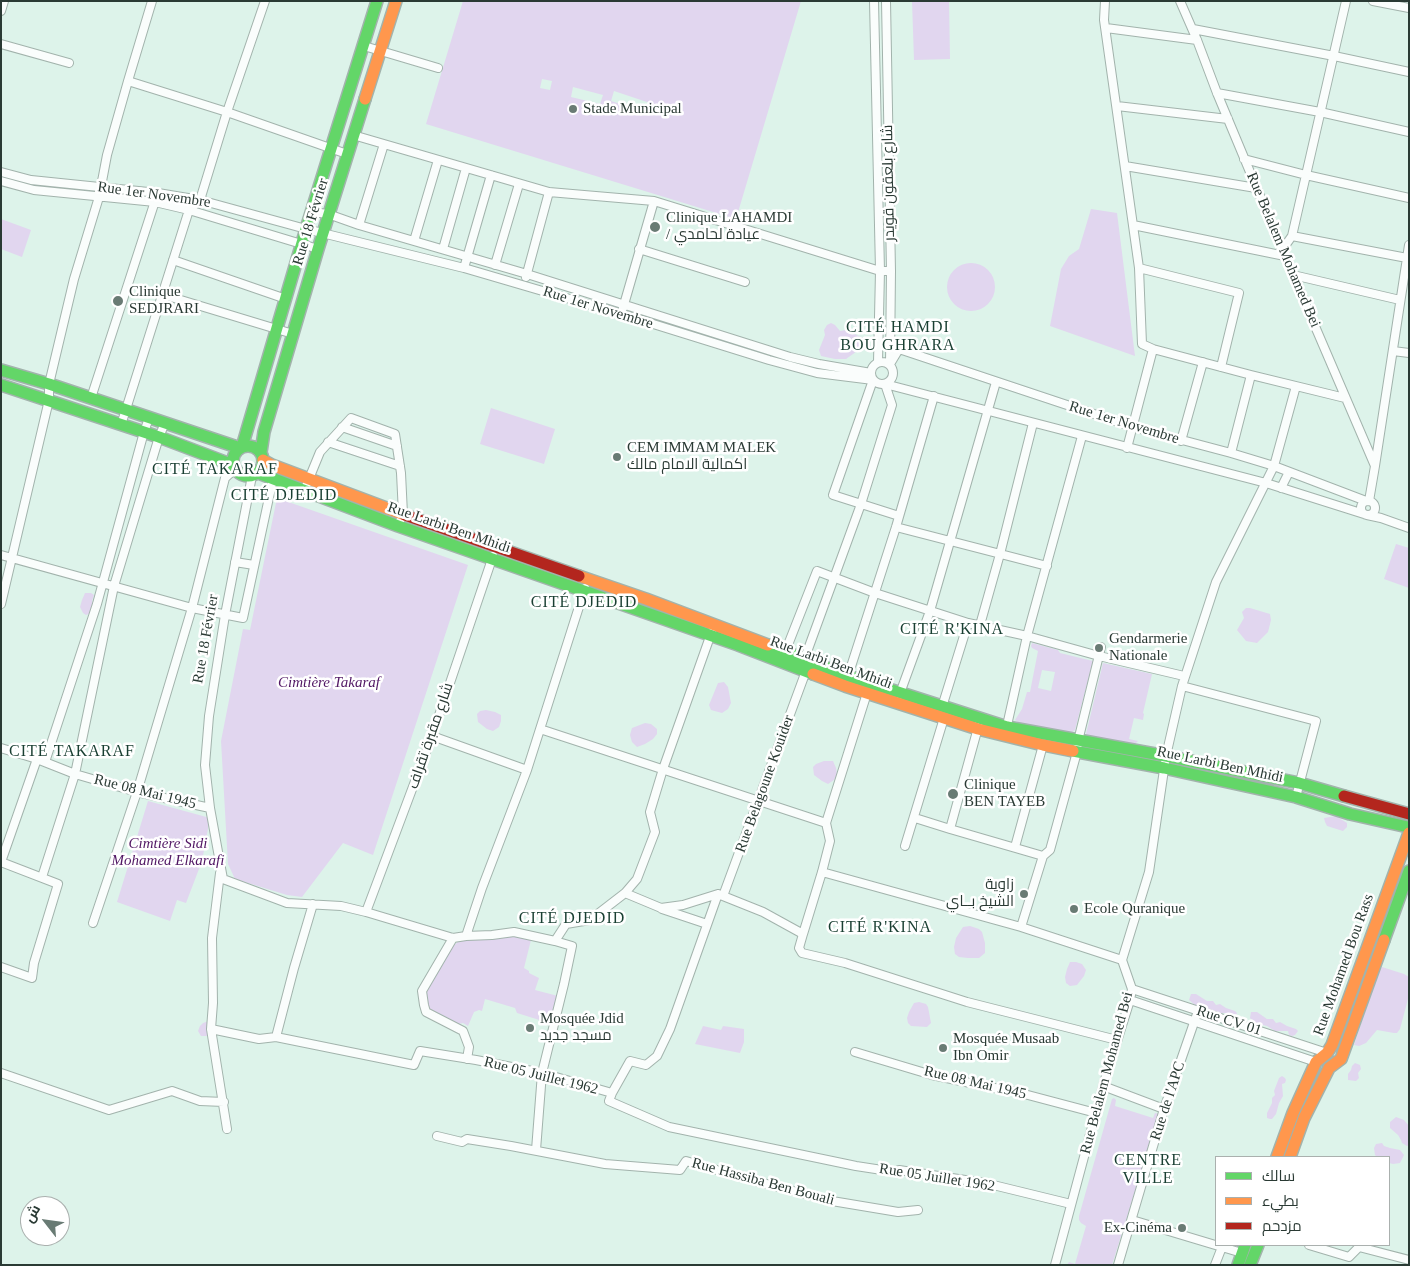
<!DOCTYPE html>
<html>
<head>
<meta charset="utf-8">
<style>
	body { margin:0 }
	#map { position:relative; width:1410px; height:1266px; overflow:hidden; background:#ddf3ea; font-family:"Times New Roman",Cairo,serif }
	canvas { display:block }
	.frame { position:absolute; inset:0; border:2px solid #2a3a34; pointer-events:none }
	.legend { position:absolute; left:1215px; top:1156px; width:175px; height:90px; box-sizing:border-box; background:#fff; border:1px solid #aab0ae; margin:0; padding:6px 9px; list-style:none; font-size:15px; color:#2a3a34 }
	.legend li { display:flex; align-items:center; gap:10px; height:25px }
	.legend b { width:25px; border:1px solid #aab0ae }
	.north { position:absolute; left:20px; top:1196px; width:50px; height:50px; box-sizing:border-box; background:#fff; border:1px solid #aab0ae; border-radius:50%; rotate:300deg; font-size:14px; font-weight:700; line-height:20px; text-align:center; color:#2a3a34 }
	.north::after { content:''; display:block; margin:auto; width:18px; height:22px; background:#697b74; clip-path:polygon(50% 0,100% 100%,50% 72%,0 100%) }
</style>
</head>
<body>
<div id="map">
<canvas width="1410" height="1266"></canvas>
<div class="frame"></div>
<ul class="legend">
<li><b style="height:6px;background:#63d668"></b>سالك</li>
<li><b style="height:6px;background:#ff974d"></b>بطيء</li>
<li><b style="height:6px;background:#b3261e"></b>مزدحم</li>
</ul>
<div class="north">ش</div>
</div>
<script>
const context = document.querySelector('canvas').getContext('2d');
context.lineJoin = 'round';
function fillPath(path, color) {
  context.fillStyle = color;
  context.fill(path, 'evenodd');
}
function shape(rows) {
  const path = new Path2D();
  for (const r of rows) {
    if (r.length === 3) {
      path.moveTo(r[0] + r[2], r[1]);
      path.arc(r[0], r[1], r[2], 0, 2 * Math.PI);
      continue;
    }
    path.moveTo(r[0], r[1]);
    for (let i = 2; i < r.length; i += 2) path.lineTo(r[i], r[i + 1]);
  }
  return path;
}
function stroke(path, color, width, dash) {
  context.strokeStyle = color;
  context.lineWidth = width;
  context.lineCap = dash ? 'butt' : 'round';
  context.setLineDash(dash || []);
  context.stroke(path);
}
function drawText(font, color, halo, rows, align = 'center') {
  context.font = font + ' "Times New Roman",Cairo,serif';
  context.lineWidth = 5;
  context.setLineDash([]);
  context.textBaseline = 'middle';
  context.strokeStyle = halo;
  context.fillStyle = color;
  for (const [text, x, y, turn = 0] of rows) {
    context.save();
    context.translate(x, y);
    context.rotate((+turn || 0) * Math.PI / 180);
    context.textAlign = isNaN(turn) ? turn : align;
    if (halo) context.strokeText(text, 0, 0);
    context.fillText(text, 0, 0);
    context.restore();
  }
}
const green = shape([
	[463,1,801,1,736,219,426,124],
	[542,79,552,81,550,90,540,88],
	[573,87,603,95,600,104,571,97],
	[614,91,650,103,647,113,611,101],
	[912,1,949,1,950,59,914,60],
	[1091,209,1117,213,1135,356,1050,326,1061,269,1069,256,1079,249],
	[1,219,31,230,22,257,1,249],
	[971,287,24],
	[831,323,835,325,840,331,846,330,865,339,860,349,846,359,835,359,821,356,819,350,825,335,824,330,827,325],
	[491,408,555,429,544,464,480,444],
	[277,498,468,565,373,855,343,843,302,897,287,895,235,879,228,864,221,741,243,629,250,630],
	[1396,544,1409,548,1409,588,1384,579],
	[85,593,91,593,94,595,92,601,94,604,91,607,91,613,86,615,83,613,80,607,82,600],
	[1246,608,1250,608,1270,614,1271,620,1268,632,1257,643,1246,641,1237,630,1244,618,1242,612],
	[1032,643,1058,650,1060,653,1093,661,1075,730,1071,733,1020,723,1015,720,1022,709,1027,692,1030,692,1038,651,1032,648,1031,646],
	[1042,670,1055,672,1051,691,1038,688],
	[1103,663,1152,674,1143,713,1144,714,1143,720,1134,718,1129,739,1138,741,1134,745,1090,738,1086,734],
	[724,682,728,687,731,703,728,709,722,713,711,710,709,705,718,683],
	[486,710,495,712,501,715,501,721,499,727,493,731,487,729,478,722,477,714,480,711],
	[645,723,651,724,657,729,657,734,653,739,645,744,637,747,632,742,630,735,632,728],
	[824,761,833,761,836,768,837,774,834,780,828,784,822,781,814,775,813,767,816,764],
	[148,801,210,818,202,861,186,903,177,900,170,921,117,902],
	[1336,816,1347,823,1347,827,1343,831,1327,826,1325,822,1324,818],
	[970,926,979,929,982,932,985,943,985,953,979,958,968,958,959,957,955,954,954,947,956,938,963,927],
	[517,935,531,940,524,968,529,971,529,973,539,978,535,990,558,996,549,1023,517,1013,515,1008,485,999,482,1011,479,1010,474,1012,468,1026,463,1023,458,1024,428,1009,426,994,430,984,452,947,459,941,498,936],
	[1070,962,1076,962,1082,964,1086,970,1084,976,1077,985,1070,986,1066,983,1065,977,1067,969],
	[1382,967,1404,974,1409,977,1409,995,1400,1029,1397,1033,1394,1033,1377,1030,1366,1043,1359,1046,1354,1045,1378,971],
	[1191,994,1196,994,1207,1001,1213,1001,1216,1005,1220,1004,1226,1008,1235,1011,1237,1013,1235,1017,1231,1018,1229,1017,1228,1013,1214,1013,1206,1008,1195,1005,1189,1000],
	[919,1002,926,1004,928,1007,931,1023,927,1027,911,1026,908,1023,907,1018,909,1012,914,1003],
	[1251,1012,1257,1012,1267,1019,1273,1019,1276,1023,1280,1022,1287,1026,1296,1029,1298,1031,1295,1035,1292,1036,1289,1035,1288,1031,1275,1031,1267,1026,1255,1023,1250,1018],
	[209,1021,208,1036,201,1036,198,1031,200,1026,203,1023],
	[703,1026,721,1030,723,1026,744,1029,744,1042,740,1053,695,1044],
	[1355,1063,1360,1065,1361,1069,1358,1073,1359,1078,1356,1081,1348,1080,1348,1074,1351,1070,1352,1066],
	[1282,1076,1285,1078,1286,1080,1285,1083,1282,1084,1283,1096,1279,1103,1276,1114,1272,1119,1270,1119,1267,1118,1267,1113,1272,1103,1272,1098,1275,1095,1274,1091,1279,1078],
	[1114,1098,1116,1100,1115,1106,1153,1118,1155,1113,1159,1114,1112,1265,1067,1265,1069,1262,1075,1264,1086,1226,1081,1223,1079,1220,1079,1216,1112,1099],
	[1396,1117,1404,1120,1409,1126,1409,1145,1407,1146,1402,1143,1401,1140,1398,1135,1390,1128,1390,1122],
	[1382,1143,1384,1146,1390,1148,1400,1150,1404,1155,1400,1163,1393,1164,1389,1163,1389,1157,1377,1157,1375,1155,1374,1148,1376,1144]
]);
const street = shape([
	[874,1,880,271,878,362],
	[886,1,891,271,890,364],
	[1105,1,1104,20,1139,268,1239,293,1221,367],
	[1180,1,1197,40,1217,93,1293,275,1375,466,1369,501],
	[1373,1,1409,8],
	[1,11,4,1],
	[1106,28,1197,40],
	[1193,29,1334,56,1409,72],
	[1,44,69,63],
	[364,46,438,68],
	[128,81,227,112,347,154],
	[1217,93,1320,112,1409,132],
	[1117,106,1228,119],
	[353,135,549,192,654,201,880,271,891,271],
	[1244,159,1306,175,1409,198],
	[1125,166,1256,188],
	[1,172,31,180,158,193,200,200,306,229,464,268,621,314,769,360,817,373,873,380,833,495,899,516],
	[1,181,34,190,155,202,189,210,318,249],
	[312,212,328,214,359,225,527,274,790,357,819,364,871,373],
	[359,225,384,144],
	[1133,225,1285,256],
	[1292,236,1407,258],
	[414,241,438,160],
	[443,249,466,168],
	[639,249,745,282],
	[1282,250,1292,236,1346,1],
	[173,260,286,299],
	[495,265,519,184],
	[464,268,491,175],
	[1139,268,1142,344,1153,349],
	[1293,275,1400,300],
	[526,277,549,192],
	[161,294,293,334],
	[623,308,654,201],
	[1393,351,1409,353],
	[882,373,11],
	[890,364,899,349,1133,427,1231,453,1274,466,1366,501],
	[885,384,1266,483,1364,514],
	[91,398,156,198],
	[121,425,189,210,200,200,227,112,265,1],
	[342,427,397,446],
	[1082,436,1027,636,1099,656,1184,676],
	[1181,441,1203,362],
	[328,442,400,466],
	[1127,448,1153,349,1251,375,1345,398],
	[1231,453,1251,375],
	[1375,466,1409,245],
	[252,476,225,615,209,716,205,765,210,808,223,879,287,903,341,906,366,912,453,938,466,936,492,935,514,932,555,941,566,924,590,920,625,893,637,879,655,832,650,812,663,769,712,631],
	[1281,488,1289,472],
	[304,491,320,452,351,418,395,434,401,473,403,514,398,526],
	[1368,508,7],
	[1367,515,1381,518,1409,528],
	[896,527,1047,566],
	[1,555,192,608,243,618,273,479],
	[235,562,254,565],
	[1,604,49,400,49,384,74,279,99,197,107,155,128,81,152,1],
	[980,625,1000,554,1033,423],
	[1101,647,1078,741,1077,752,1050,850,1043,856,1021,927,1122,960],
	[784,655,817,571,875,593,968,623,1027,636,1006,730],
	[803,663,861,504,892,405,885,384],
	[847,679,896,527,934,396],
	[1182,686,1316,721,1296,797],
	[899,696,930,611,996,382],
	[942,707,968,623],
	[979,724,950,829,1043,856],
	[540,729,826,823],
	[432,736,527,770],
	[1,748,37,759,75,774,137,792,210,808],
	[45,762,97,604,144,432,149,418],
	[915,818,950,829],
	[905,846,944,718],
	[1015,847,1043,745],
	[1,862,37,759],
	[822,872,1021,927],
	[220,873,212,938,213,1003,211,1029,227,1129],
	[42,877,75,774,114,586,159,437,165,423],
	[625,893,661,908,683,905,718,894,763,912,803,934,799,948,802,953,845,963,967,1002,1117,1040],
	[723,896,806,671],
	[662,909,707,924],
	[366,912,432,736,493,556],
	[93,923,137,792,192,608,225,478,235,469],
	[803,934,822,872,830,841,826,823,867,693],
	[466,936,482,888,527,770,585,588],
	[453,938,422,991,424,1005,426,1012,463,1031,469,1047,467,1059],
	[1,967,32,978,34,963,58,884,1,862],
	[1132,989,1327,1053],
	[1130,1000,1316,1062],
	[211,1029,259,1039,276,1037,414,1065,420,1051,476,1060,542,1073,612,1093,609,1101,669,1127,856,1166,895,1172,899,1170,985,1183,1071,1204],
	[276,1037,294,968,313,904],
	[855,1052,932,1075,1004,1090,1009,1090,1096,1113],
	[1,1073,109,1110,172,1091,200,1101,224,1102],
	[1103,1086,1164,1109],
	[612,1093,630,1061,646,1065,657,1056,670,1029,718,894],
	[437,1136,462,1142,467,1139,511,1146,605,1164,680,1170,686,1161,748,1179,832,1201,898,1212,918,1210],
	[536,1150,542,1073,564,984,572,946,555,941],
	[1132,1220,1242,1253],
	[1309,1245,1349,1257,1359,1247,1409,1260],
	[1055,1265,1103,1086,1130,1000,1132,989,1122,960,1149,872,1166,756,1182,686,1216,582,1274,466,1296,386],
	[1118,1265,1164,1109,1198,1011],
	[1215,1265,1222,1247]
]);
const fast = shape([
	[1,370,49,384,240,448],
	[1,385,159,437,233,465],
	[248,461,15],
	[242,447,306,229,377,1],
	[261,452,264,432,318,249,365,99],
	[258,473,398,526,738,645,813,674],
	[768,645,848,676,1007,727,1166,756,1299,783,1344,796],
	[1073,751,1164,768,1296,797,1350,814,1408,827],
	[1384,940,1409,871],
	[1238,1265,1245,1245],
	[1250,1265,1258,1245]
]);
const slow = shape([
	[365,99,396,1],
	[263,460,272,465,405,515],
	[579,576,646,599,768,645],
	[813,674,845,686,978,729,1043,745,1073,751],
	[1277,1157,1293,1113,1316,1062,1327,1053,1332,1045,1409,833],
	[1290,1157,1304,1118,1329,1068,1341,1059,1384,940]
]);
const jam = shape([
	[405,515,579,576],
	[1344,796,1409,814]
]);
const markers = [
	[573,109,5,"#697b74"],
	[655,227,6,"#697b74"],
	[118,301,6,"#697b74"],
	[617,457,5,"#697b74"],
	[1099,648,5,"#697b74"],
	[953,794,6,"#697b74"],
	[1024,894,5,"#697b74"],
	[1074,909,5,"#697b74"],
	[530,1028,5,"#697b74"],
	[943,1048,5,"#697b74"],
	[1182,1228,5,"#697b74"]
];
const poiNames = [
	["Stade Municipal",583,109],
	["Clinique LAHAMDI",666,218],
	["/ عيادة لحامدي",666,235],
	["Clinique",129,292],
	["SEDJRARI",129,309],
	["CEM IMMAM MALEK",627,448],
	["اكمالية الامام مالك",627,465],
	["Gendarmerie",1109,639],
	["Nationale",1109,656],
	["Clinique",964,785],
	["BEN TAYEB",964,802],
	["زاوية",1014,885,"right"],
	["الشيخ بــاي",1014,902,"right"],
	["Ecole Quranique",1084,909],
	["Mosquée Jdid",540,1019],
	["مسجد جديد",540,1036],
	["Mosquée Musaab",953,1039],
	["Ibn Omir",953,1056],
	["Ex-Cinéma",1172,1228,"right"]
];
const streetNames = [
	["شارع بلعقون قويدر",889,183,-91],
	["Rue 1er Novembre",154,195,8],
	["Rue 18 Février",311,222,-73],
	["Rue Belalem Mohamed Bei",1283,250,67],
	["Rue 1er Novembre",598,308,17],
	["Rue 1er Novembre",1124,423,17],
	["Rue Larbi Ben Mhidi",449,528,19],
	["Rue 18 Février",206,639,-80],
	["Rue Larbi Ben Mhidi",831,663,20],
	["شارع مقبرة تقراف",431,736,-71],
	["Rue Larbi Ben Mhidi",1220,765,12],
	["Rue Belagoune Kouider",765,784,-70],
	["Rue 08 Mai 1945",145,792,14],
	["Rue Mohamed Bou Rass",1344,965,-70],
	["Rue CV 01",1229,1021,18],
	["Rue Belalem Mohamed Bei",1107,1073,-75],
	["Rue 05 Juillet 1962",541,1076,14],
	["Rue 08 Mai 1945",975,1083,13],
	["Rue de l'APC",1168,1101,-72],
	["Rue 05 Juillet 1962",937,1178,9],
	["Rue Hassiba Ben Bouali",763,1182,15]
];
const parkNames = [
	["Cimtière Takaraf",329,683],
	["Cimtière Sidi",168,844],
	["Mohamed Elkarafi",168,861]
];
const neighbourhoodNames = [
	["CITÉ HAMDI",898,328],
	["BOU GHRARA",898,346],
	["CITÉ TAKARAF",215,470],
	["CITÉ DJEDID",284,496],
	["CITÉ DJEDID",584,603],
	["CITÉ R'KINA",952,630],
	["CITÉ TAKARAF",72,752],
	["CITÉ DJEDID",572,919],
	["CITÉ R'KINA",880,928],
	["CENTRE",1148,1161],
	["VILLE",1148,1179]
];
fillPath(green, '#e1d6ef');
stroke(street, '#a2b3ac', 10);
stroke(fast, '#a2b3ac', 14);
stroke(slow, '#a2b3ac', 14);
stroke(jam, '#a2b3ac', 14);
stroke(street, '#fafdfc', 8);
stroke(fast, '#63d668', 11);
stroke(slow, '#ff974d', 11);
stroke(jam, '#b3261e', 11);
for (const [x, y, r, color] of markers) {
  const dot = new Path2D();
  dot.arc(x, y, r, 0, 2 * Math.PI);
  context.fillStyle = color;
  context.fill(dot);
  stroke(dot, '#fff', 2);
}
drawText('15px', '#2a3a34', '#fff', poiNames, 'left');
drawText('15px', '#2a3a34', '#fff', streetNames);
drawText('italic 15px', '#511764', '#fff', parkNames);
context.letterSpacing = '1px';
drawText('16px', '#193f32', '#fff', neighbourhoodNames);
context.letterSpacing = '0px';
</script>
</body>
</html>
